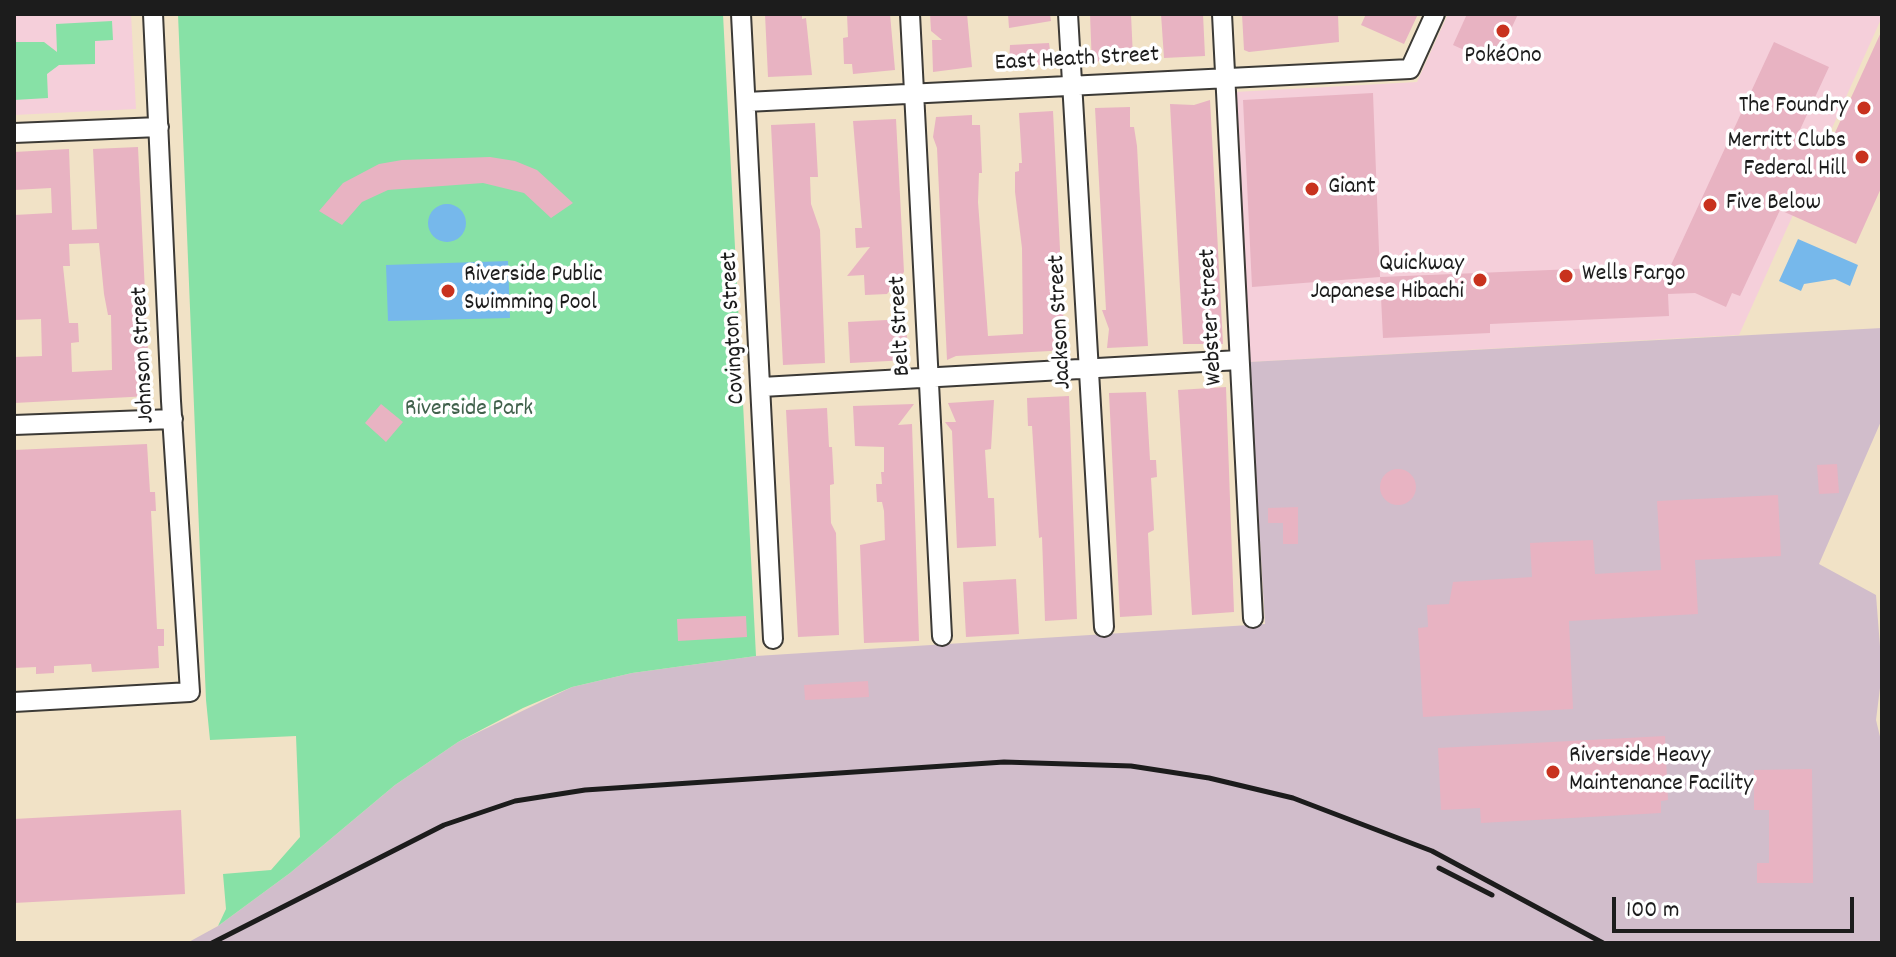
<!DOCTYPE html>
<html>
<head>
<meta charset="utf-8">
<style>
	body { margin:0 }
	#map { position:relative; width:1896px; height:957px; overflow:hidden; background:#f1e2c6; font-family:Dekko,sans-serif }
	canvas { display:block }
	.frame { position:absolute; inset:0; border:16px solid #1c1c1c; pointer-events:none }
	.scale { position:absolute; left:1612px; top:897px; width:242px; height:36px; box-sizing:border-box; border:4px solid #1c1c1c; border-top:0; padding-left:10px; font-size:24px; line-height:28px; white-space:nowrap; color:#1c1c1c; -webkit-text-stroke:6px #fff; paint-order:stroke }
</style>
</head>
<body>
<div id="map">
<canvas width="1896" height="957"></canvas>
<div class="frame"></div>
<div class="scale">100 m</div>
</div>
<script>
const context = document.querySelector('canvas').getContext('2d');
context.lineJoin = 'round';
function fillPath(path, color) {
  context.fillStyle = color;
  context.fill(path, 'evenodd');
}
function shape(rows) {
  const path = new Path2D();
  for (const r of rows) {
    if (r.length === 3) {
      path.moveTo(r[0] + r[2], r[1]);
      path.arc(r[0], r[1], r[2], 0, 2 * Math.PI);
      continue;
    }
    path.moveTo(r[0], r[1]);
    for (let i = 2; i < r.length; i += 2) path.lineTo(r[i], r[i + 1]);
  }
  return path;
}
function stroke(path, color, width, dash) {
  context.strokeStyle = color;
  context.lineWidth = width;
  context.lineCap = dash ? 'butt' : 'round';
  context.setLineDash(dash || []);
  context.stroke(path);
}
function drawText(font, color, halo, rows, align = 'center') {
  context.font = font + ' Dekko,sans-serif';
  context.lineWidth = 7;
  context.setLineDash([]);
  context.textBaseline = 'middle';
  context.strokeStyle = halo;
  context.fillStyle = color;
  for (const [text, x, y, turn = 0] of rows) {
    context.save();
    context.translate(x, y);
    context.rotate((+turn || 0) * Math.PI / 180);
    context.textAlign = isNaN(turn) ? turn : align;
    if (halo) context.strokeText(text, 0, 0);
    context.fillText(text, 0, 0);
    context.restore();
  }
}
const built = shape([
	[14,14,131,14,136,109,14,115],
	[1448,14,1882,14,1882,17,1739,335,1249,362,1235,92,1417,82]
]);
const industrial = shape([
	[1882,328,1882,419,1819,564,1876,595,1882,672,1876,720,1882,745,1882,943,187,943,218,926,290,873,395,785,458,742,572,687,632,673,756,656,1265,624,1249,362]
]);
const green = shape([
	[178,14,723,14,756,656,632,673,572,687,523,708,458,742,395,785,290,873,218,926,226,909,223,874,271,870,300,837,296,736,210,740,206,700],
	[112,21,113,40,95,41,95,64,59,65,47,74,48,98,14,100,14,42,44,42,57,52,56,24]
]);
const water = shape([
	[447,223,19],
	[1798,239,1858,265,1850,286,1835,279,1804,284,1801,291,1779,281],
	[508,261,510,318,388,321,386,265]
]);
const building = shape([
	[765,14,802,14,802,19,806,18,812,75,768,77],
	[847,14,890,14,895,70,853,74,852,64,844,64,843,38,848,37],
	[930,14,967,14,972,67,933,72,932,40,942,40,931,31],
	[1008,14,1050,14,1051,21,1009,28],
	[1090,14,1131,14,1133,58,1100,60,1092,66],
	[1161,14,1203,14,1205,56,1164,58],
	[1242,14,1338,14,1339,42,1249,52,1244,50],
	[1366,14,1418,14,1404,44,1361,25],
	[1467,14,1518,14,1495,64,1453,45],
	[1882,30,1882,186,1856,244,1780,210,1740,296,1732,293,1726,307,1695,293,1668,294,1669,316,1490,324,1490,333,1383,338,1380,277,1671,265,1774,42,1829,67,1798,134,1828,148],
	[1049,43,1051,57,1048,65,1009,65,1010,45],
	[1373,93,1380,277,1252,287,1243,100],
	[1210,100,1223,344,1183,344,1170,104,1194,105],
	[1130,107,1130,127,1134,127,1137,146,1148,346,1107,348,1109,329,1102,310,1106,310,1095,108],
	[1053,111,1064,329,1052,329,1069,350,956,356,947,360,937,148,933,137,936,117,972,115,972,125,980,125,982,173,979,173,978,202,988,336,1023,334,1022,248,1015,192,1015,172,1019,171,1019,163,1022,163,1019,113],
	[896,119,904,272,887,294,865,295,864,275,847,276,870,247,856,248,855,228,862,228,853,121],
	[815,123,818,177,810,177,811,204,820,230,825,363,783,365,771,125],
	[138,147,150,396,14,403,14,357,42,356,41,319,14,320,14,215,52,213,51,188,14,190,14,152,69,149,72,230,97,229,93,149],
	[99,243,104,294,108,315,111,315,112,370,72,372,71,343,79,342,78,323,69,323,63,266,70,266,69,244],
	[490,157,515,161,537,170,573,203,551,218,524,193,483,183,388,190,362,202,342,225,319,211,343,183,379,164,402,160],
	[906,319,908,360,850,363,848,322],
	[1226,387,1234,612,1192,615,1178,390],
	[1146,392,1150,460,1156,460,1157,477,1151,478,1154,530,1148,533,1152,615,1120,617,1109,393],
	[1069,396,1077,619,1045,621,1042,537,1039,538,1032,426,1028,426,1027,398],
	[994,400,991,449,985,450,988,498,994,498,996,546,957,548,952,431,945,422,956,422,948,403],
	[381,404,403,422,386,442,365,423],
	[914,404,898,425,912,424,919,641,864,643,860,545,885,540,884,511,882,502,877,502,876,484,882,484,881,472,884,472,884,447,855,446,853,406],
	[827,408,829,447,832,447,834,484,830,485,830,494,831,523,836,533,839,635,798,637,786,410],
	[147,444,150,492,155,492,156,511,151,511,157,629,164,629,164,646,158,646,159,668,92,672,91,664,54,666,54,673,36,674,36,667,14,668,14,450],
	[1837,464,1839,493,1819,494,1817,465],
	[1398,487,18],
	[1778,495,1781,556,1695,560,1698,614,1569,621,1573,709,1423,717,1418,628,1428,627,1427,605,1449,604,1453,582,1532,577,1530,543,1593,540,1595,574,1661,570,1657,501],
	[1298,507,1298,544,1283,544,1283,523,1268,523,1268,508],
	[1016,579,1019,634,966,637,963,582],
	[746,616,747,637,678,641,677,619],
	[868,681,869,697,805,700,804,685],
	[1665,736,1668,800,1661,801,1661,813,1481,823,1480,808,1441,810,1438,748],
	[1812,769,1813,883,1757,883,1757,863,1769,863,1769,810,1754,810,1754,770],
	[181,810,185,894,14,903,14,819]
]);
const minor = shape([
	[741,14,773,639],
	[910,14,942,636],
	[1068,14,1104,627],
	[1222,14,1253,618],
	[746,102,1410,69,1435,14],
	[14,133,159,127],
	[762,387,1239,360],
	[14,425,173,419],
	[14,702,190,692,171,401,153,14]
]);
const rail = shape([
	[1439,868,1492,895],
	[212,943,444,825,515,801,585,790,1004,762,1131,766,1209,778,1293,798,1432,851,1603,943]
]);
const markers = [
	[1503,31,8,"#c8321e"],
	[1864,108,8,"#c8321e"],
	[1862,157,8,"#c8321e"],
	[1312,189,8,"#c8321e"],
	[1710,205,8,"#c8321e"],
	[1566,276,8,"#c8321e"],
	[1480,280,8,"#c8321e"],
	[448,291,8,"#c8321e"],
	[1553,772,8,"#c8321e"]
];
const poiNames = [
	["PokéOno",1503,58,"center"],
	["The Foundry",1848,108,"right"],
	["Merritt Clubs",1846,143,"right"],
	["Federal Hill",1846,171,"right"],
	["Giant",1328,189],
	["Five Below",1726,205],
	["Quickway",1464,266,"right"],
	["Japanese Hibachi",1464,294,"right"],
	["Wells Fargo",1582,276],
	["Riverside Public",464,277],
	["Swimming Pool",464,305],
	["Riverside Heavy",1569,758],
	["Maintenance Facility",1569,786]
];
const streetNames = [
	["East Heath Street",1077,61,-3],
	["Webster Street",1213,317,-93],
	["Jackson Street",1062,322,-93],
	["Belt Street",902,326,-93],
	["Covington Street",735,328,-93],
	["Johnson Street",145,355,-93]
];
const parkNames = [
	["Riverside Park",469,411]
];
fillPath(built, '#f5cfda');
fillPath(industrial, '#d1bdcb');
fillPath(green, '#87e1a6');
fillPath(water, '#76b8eb');
fillPath(building, '#e8b3c2');
stroke(minor, '#3c3a36', 22);
stroke(minor, '#fff', 18);
stroke(rail, '#1c1c1c', 5);
for (const [x, y, r, color] of markers) {
  const dot = new Path2D();
  dot.arc(x, y, r, 0, 2 * Math.PI);
  context.fillStyle = color;
  context.fill(dot);
  stroke(dot, '#fff', 3);
}
drawText('24px', '#1c1c1c', '#fff', poiNames, 'left');
drawText('24px', '#1c1c1c', '#fff', streetNames);
drawText('24px', '#41614c', '#fff', parkNames);
</script>
</body>
</html>
